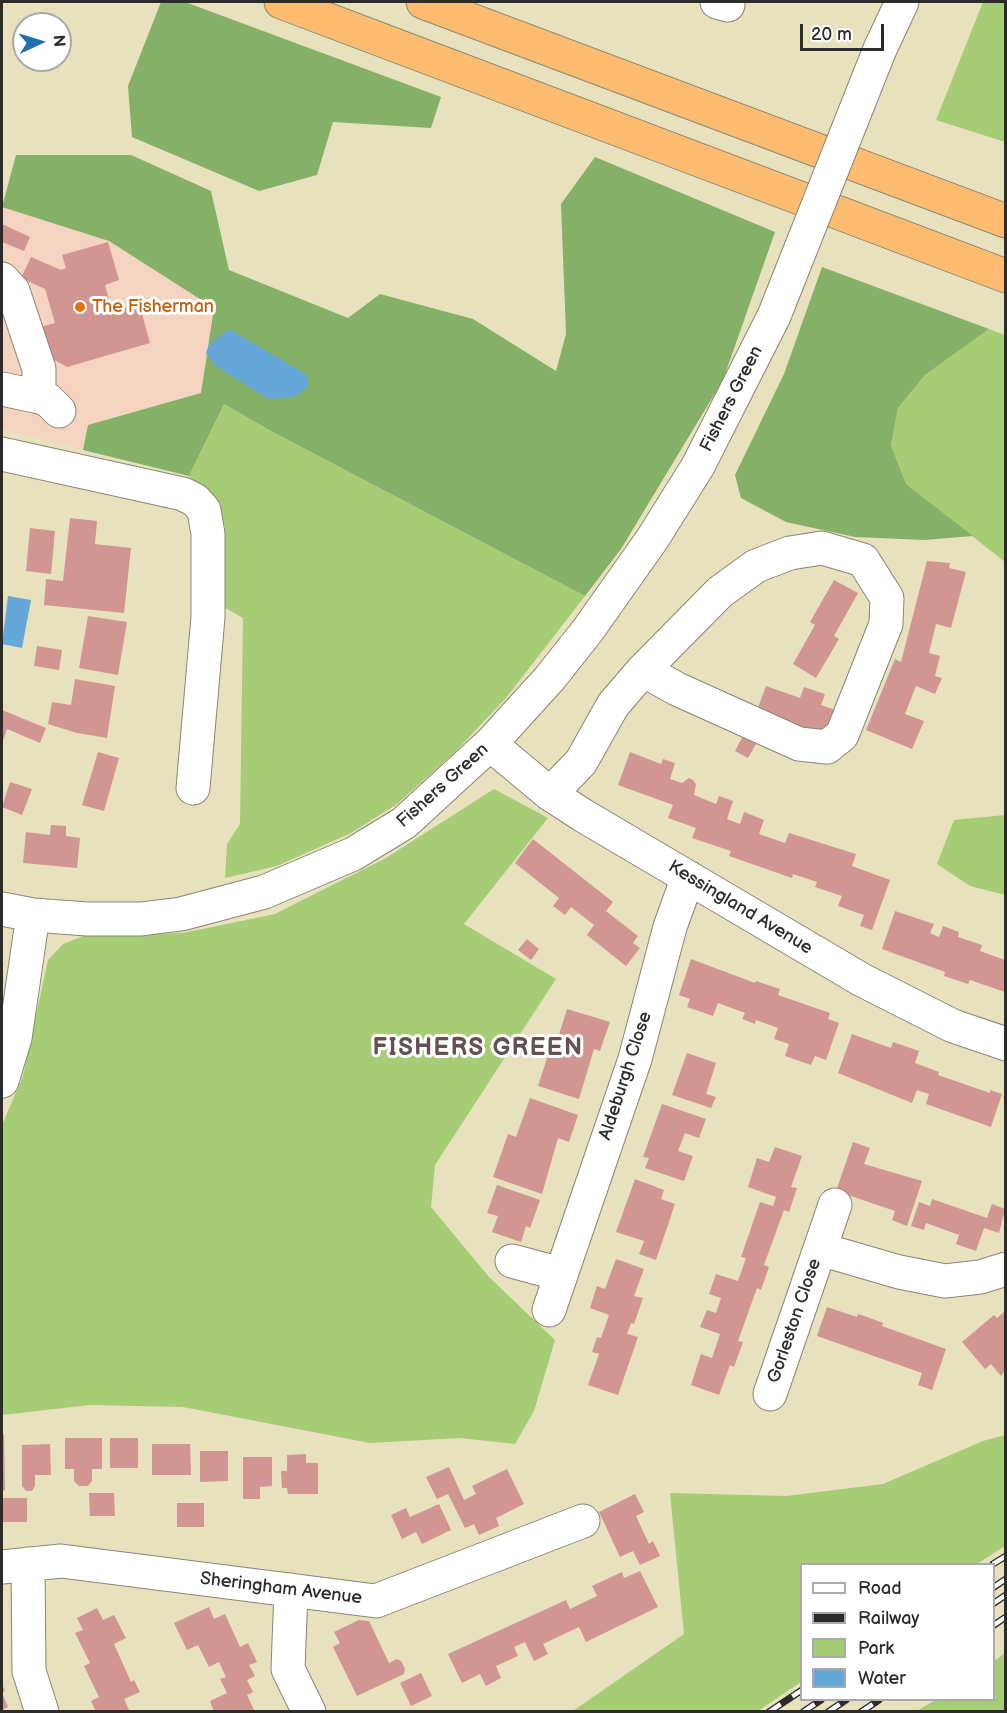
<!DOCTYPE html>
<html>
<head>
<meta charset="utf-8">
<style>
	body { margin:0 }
	#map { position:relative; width:1007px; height:1713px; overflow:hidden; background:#e7e1be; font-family:"Balsamiq Sans",sans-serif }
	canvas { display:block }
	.frame { position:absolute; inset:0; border:3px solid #2b2b2b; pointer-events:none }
	.legend { position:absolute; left:800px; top:1563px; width:195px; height:138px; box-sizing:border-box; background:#fff; border:2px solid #aaa; margin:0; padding:8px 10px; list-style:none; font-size:18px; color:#2b2b2b }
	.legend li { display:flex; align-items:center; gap:12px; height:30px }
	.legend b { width:30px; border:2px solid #aaa }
	.north { position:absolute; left:12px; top:12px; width:60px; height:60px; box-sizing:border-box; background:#fff; border:2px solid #aaa; border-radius:50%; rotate:86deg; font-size:16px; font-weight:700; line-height:24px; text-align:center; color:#2b2b2b }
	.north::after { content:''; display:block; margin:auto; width:21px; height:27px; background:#1f6fb2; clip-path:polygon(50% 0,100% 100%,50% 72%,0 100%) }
	.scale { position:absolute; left:800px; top:24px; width:84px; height:27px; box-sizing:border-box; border:3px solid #2b2b2b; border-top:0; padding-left:8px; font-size:18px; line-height:21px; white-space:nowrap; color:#2b2b2b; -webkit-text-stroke:4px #fff; paint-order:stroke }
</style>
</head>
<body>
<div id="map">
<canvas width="1007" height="1713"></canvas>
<div class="frame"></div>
<ul class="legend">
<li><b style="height:8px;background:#fff"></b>Road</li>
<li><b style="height:8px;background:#2b2b2b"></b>Railway</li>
<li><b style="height:16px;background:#a7cc76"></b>Park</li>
<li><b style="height:16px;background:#65a7d9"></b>Water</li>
</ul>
<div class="north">N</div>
<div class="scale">20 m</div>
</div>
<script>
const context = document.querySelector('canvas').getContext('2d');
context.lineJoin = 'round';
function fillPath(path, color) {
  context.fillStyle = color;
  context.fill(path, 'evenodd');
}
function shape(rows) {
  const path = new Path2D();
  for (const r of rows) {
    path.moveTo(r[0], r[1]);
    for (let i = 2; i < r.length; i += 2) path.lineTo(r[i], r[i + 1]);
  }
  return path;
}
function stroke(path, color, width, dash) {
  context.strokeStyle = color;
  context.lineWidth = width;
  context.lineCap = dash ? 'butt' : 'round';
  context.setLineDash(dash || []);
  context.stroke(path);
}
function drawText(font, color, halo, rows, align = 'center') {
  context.font = font + ' "Balsamiq Sans",sans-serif';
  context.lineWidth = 6;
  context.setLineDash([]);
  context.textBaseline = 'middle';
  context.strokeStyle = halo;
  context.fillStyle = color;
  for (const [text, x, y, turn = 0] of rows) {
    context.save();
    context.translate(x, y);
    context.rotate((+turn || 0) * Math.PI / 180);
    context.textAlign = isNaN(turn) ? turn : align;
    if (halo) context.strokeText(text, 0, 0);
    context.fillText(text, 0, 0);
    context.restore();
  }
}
const built = shape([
	[2,207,109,241,214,308,201,393,88,425,83,450,2,429]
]);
const green = shape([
	[983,2,1005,2,1005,142,936,120],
	[989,329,1005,335,1005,562,906,484,891,445,898,408,925,375],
	[224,404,271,431,585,596,506,698,455,752,397,804,351,833,277,866,225,878,227,844,240,824,243,618,222,606,225,526,213,500,189,476],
	[494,789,548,818,464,924,556,979,435,1165,431,1207,489,1277,555,1340,534,1411,515,1444,460,1438,370,1443,183,1407,90,1405,2,1415,2,1125,23,1076,48,960,63,944,84,936,183,933,275,914,386,858],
	[1005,815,1005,895,970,886,937,864,954,820],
	[1005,1435,1005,1546,977,1564,802,1564,801,1682,758,1711,573,1711,684,1634,670,1493,786,1496,883,1484,983,1441],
	[1005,1653,1005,1711,917,1711,935,1700,994,1700,994,1661]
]);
const forest = shape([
	[161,2,185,2,441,97,431,128,333,122,317,175,259,191,132,137,128,86],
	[16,155,131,155,211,191,229,270,348,318,380,294,473,319,556,371,566,334,561,204,595,157,775,232,723,380,621,549,585,596,271,431,224,404,189,476,83,450,88,425,201,393,214,308,109,241,2,207],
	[822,267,989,329,925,375,898,408,891,445,906,484,973,536,924,540,855,537,786,522,741,498,735,475,784,374]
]);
const water = shape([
	[229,329,307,375,308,387,294,397,268,399,215,365,206,353,209,345],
	[8,596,31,600,22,648,2,644]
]);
const building = shape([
	[2,224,30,237,24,251,2,242],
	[108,242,119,280,105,285,112,311,139,303,150,343,67,367,49,357,40,327,55,323,45,289,21,278,31,257,61,270,66,268,62,255],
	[70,518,97,521,95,544,131,548,124,613,44,605,46,579,63,581],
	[30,528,55,531,51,574,26,571],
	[927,561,950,563,949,568,966,572,951,628,936,624,929,653,940,656,935,676,942,678,935,694,916,686,905,714,924,721,912,749,866,730,895,659,901,662],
	[834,580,858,593,834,636,839,639,816,678,793,664,815,625,810,622],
	[88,616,127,622,118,675,79,668],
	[37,646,62,650,59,670,34,666],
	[75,679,115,686,107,738,77,733,48,724,52,702,71,705],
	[766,686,800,698,804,687,825,694,821,705,838,711,828,739,756,713],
	[2,710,46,728,40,743,7,729,2,744],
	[745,732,759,739,748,758,735,751],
	[98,752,119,758,104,811,82,805],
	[630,752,661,764,663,759,675,763,670,779,682,783,689,778,693,780,696,784,694,795,706,800,716,804,719,796,733,801,727,819,740,824,744,812,764,820,759,834,785,843,789,833,856,854,852,866,890,880,872,930,860,926,864,915,838,906,842,896,815,887,817,882,793,874,792,878,729,856,731,851,692,838,696,828,668,818,673,805,618,785],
	[10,782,32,789,22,815,2,807],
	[51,825,66,826,66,836,80,838,77,868,23,863,26,832,50,835],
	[533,839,613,902,606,911,638,936,633,943,640,948,626,966,587,935,594,925,571,907,565,915,553,906,559,898,515,863],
	[895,911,934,924,930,933,939,937,943,926,959,932,958,937,982,945,980,951,1005,960,1005,992,970,980,968,984,944,976,945,972,882,949],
	[527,939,539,949,531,960,518,950],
	[691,959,755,983,756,981,780,989,778,995,830,1013,828,1019,839,1023,826,1060,815,1056,811,1065,785,1056,789,1044,774,1039,778,1028,756,1020,755,1024,742,1019,745,1013,718,1003,713,1016,687,1007,690,999,679,995],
	[567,1009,610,1022,600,1051,594,1049,579,1099,538,1086,550,1049,566,1054,569,1041,558,1038],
	[852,1034,891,1048,893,1042,919,1051,915,1063,939,1072,938,1075,990,1093,990,1090,1002,1094,991,1127,926,1104,929,1094,917,1090,912,1103,838,1073],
	[687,1053,716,1063,706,1094,716,1097,711,1108,672,1095],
	[530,1098,578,1115,569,1142,558,1138,542,1194,493,1177,508,1134,516,1137],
	[662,1104,706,1119,699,1138,685,1133,678,1151,693,1156,684,1181,645,1168,649,1158,643,1157],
	[853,1142,870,1148,864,1164,922,1181,907,1226,892,1220,895,1211,836,1191],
	[775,1147,802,1156,791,1187,797,1188,789,1212,784,1210,764,1265,769,1267,761,1290,757,1288,738,1341,743,1342,734,1367,730,1365,719,1395,691,1385,701,1354,712,1358,720,1334,700,1327,707,1310,716,1313,721,1298,709,1294,716,1274,738,1281,746,1258,741,1257,760,1202,773,1206,776,1197,748,1187,757,1158,769,1162],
	[635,1179,664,1190,661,1199,675,1204,656,1260,639,1254,644,1241,616,1232],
	[497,1185,540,1200,530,1228,526,1226,521,1242,492,1232,498,1216,487,1213],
	[932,1199,987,1218,992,1204,1005,1209,999,1233,984,1228,976,1251,956,1244,959,1235,926,1223,924,1230,911,1226,919,1202,930,1206],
	[616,1259,644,1269,634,1296,643,1298,634,1324,631,1323,627,1334,638,1337,618,1395,588,1385,599,1354,592,1352,597,1337,601,1338,609,1315,590,1308,597,1286,605,1289],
	[827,1307,857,1317,858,1314,870,1318,883,1323,882,1326,946,1349,932,1390,918,1385,922,1373,817,1336],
	[1005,1311,1005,1371,1001,1376,991,1364,985,1369,962,1342,994,1315,997,1318],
	[2,1434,4,1434,5,1490,2,1491],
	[65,1438,102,1438,102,1469,92,1469,92,1481,88,1486,79,1486,74,1481,74,1469,65,1469],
	[110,1438,138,1438,138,1468,110,1468],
	[50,1444,51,1475,35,1475,35,1486,32,1491,26,1491,22,1486,22,1445],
	[152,1444,190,1444,191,1475,152,1475],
	[200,1451,228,1451,228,1481,200,1482],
	[306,1454,306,1463,318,1463,318,1494,288,1494,287,1488,282,1488,281,1471,287,1471,287,1455],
	[243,1457,272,1457,272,1486,260,1487,260,1499,243,1499],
	[449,1467,464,1500,476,1494,472,1486,507,1469,524,1504,496,1518,499,1526,479,1535,474,1524,465,1528,448,1494,437,1499,426,1477],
	[89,1493,114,1493,115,1516,90,1516],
	[635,1494,644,1512,636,1516,649,1544,653,1541,660,1556,640,1565,633,1551,620,1557,599,1512],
	[2,1498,27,1498,27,1522,2,1522],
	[177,1503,204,1503,204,1527,177,1527],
	[439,1504,451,1530,422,1544,416,1532,402,1539,391,1515,406,1508,410,1517],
	[640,1571,658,1607,586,1642,579,1627,543,1644,548,1654,534,1661,525,1642,514,1647,518,1656,496,1666,501,1678,486,1686,480,1674,462,1683,448,1654,566,1600,570,1609,597,1596,592,1586,622,1572,624,1578],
	[209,1607,214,1619,225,1614,240,1647,248,1643,257,1662,249,1665,255,1676,247,1680,253,1692,247,1695,255,1712,214,1712,210,1701,227,1693,220,1679,226,1677,219,1662,209,1667,198,1645,187,1650,174,1623],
	[97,1608,103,1620,114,1615,126,1638,114,1644,131,1682,134,1680,140,1692,124,1699,130,1712,96,1712,91,1701,99,1697,84,1666,90,1663,75,1633,83,1630,77,1618],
	[359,1620,369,1621,389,1663,397,1659,401,1661,405,1669,404,1674,357,1696,333,1647,340,1643,334,1632],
	[421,1673,432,1696,411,1706,400,1683],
	[2,1684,5,1691,2,1693,8,1707,2,1710]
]);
const minor = shape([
	[717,2,728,5],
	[880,49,902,2],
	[2,279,13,291,39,369,39,383,35,396,2,389],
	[35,396,47,399,59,411],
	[2,454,183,494,195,500,204,510,208,534,208,617,193,788],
	[490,744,550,794,584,816,862,980,953,1026,1006,1044],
	[550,794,581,762,613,705,643,670,720,592,756,566,790,553,822,548,863,560,887,598,886,624,842,735,827,747,799,744,677,689,643,670],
	[2,909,33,915,87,919,141,919,181,914,264,892,353,854,404,823,490,744,550,678,588,630,653,538,698,466,774,316],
	[2,1081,15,1038,33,915],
	[820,1249,899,1272,945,1281,980,1277,1006,1269],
	[512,1261,560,1274],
	[549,1310,635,1059,670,927,688,877],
	[770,1394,835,1205],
	[28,1564,29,1671,42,1712],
	[2,1567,61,1561,376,1601,583,1521],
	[291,1590,288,1669,309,1712]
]);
const highway = shape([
	[281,2,1006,276],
	[423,2,1006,221]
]);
const rail = shape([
	[993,1564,1006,1556],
	[994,1587,1006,1579],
	[994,1603,1006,1595],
	[994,1625,1006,1617],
	[769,1712,802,1690],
	[803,1712,821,1700],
	[828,1712,846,1700],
	[861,1712,879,1700]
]);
const minorBridge = shape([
	[774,316,880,49]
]);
const markers = [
	[80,307,6,"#e8710a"]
];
const foodNames = [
	["The Fisherman",92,307]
];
const streetNames = [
	["Fishers Green",732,399,-63],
	["Fishers Green",443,786,-42],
	["Kessingland Avenue",740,908,31],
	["Aldeburgh Close",626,1076,-72],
	["Gorleston Close",795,1321,-71],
	["Sheringham Avenue",281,1589,7]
];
const districtNames = [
	["FISHERS GREEN",478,1049]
];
fillPath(built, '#f4d3c0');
fillPath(green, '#a7cc76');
fillPath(forest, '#85b067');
fillPath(water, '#65a7d9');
fillPath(building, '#d19692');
stroke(minor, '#898674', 35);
stroke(highway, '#898674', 35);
stroke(minor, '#fff', 33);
stroke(highway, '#fdbc6f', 33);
stroke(rail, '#2b2b2b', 7);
stroke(rail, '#fff', 4.5, [14]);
stroke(minorBridge, '#898674', 35, []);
stroke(minorBridge, '#fff', 33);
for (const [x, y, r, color] of markers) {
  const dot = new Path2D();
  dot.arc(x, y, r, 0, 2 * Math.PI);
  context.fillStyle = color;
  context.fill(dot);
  stroke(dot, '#fff', 2);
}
drawText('18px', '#c56008', '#fff', foodNames, 'left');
drawText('18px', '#2b2b2b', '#fff', streetNames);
context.letterSpacing = '1.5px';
drawText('bold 24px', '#65504f', '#fff', districtNames);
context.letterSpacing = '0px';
</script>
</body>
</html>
